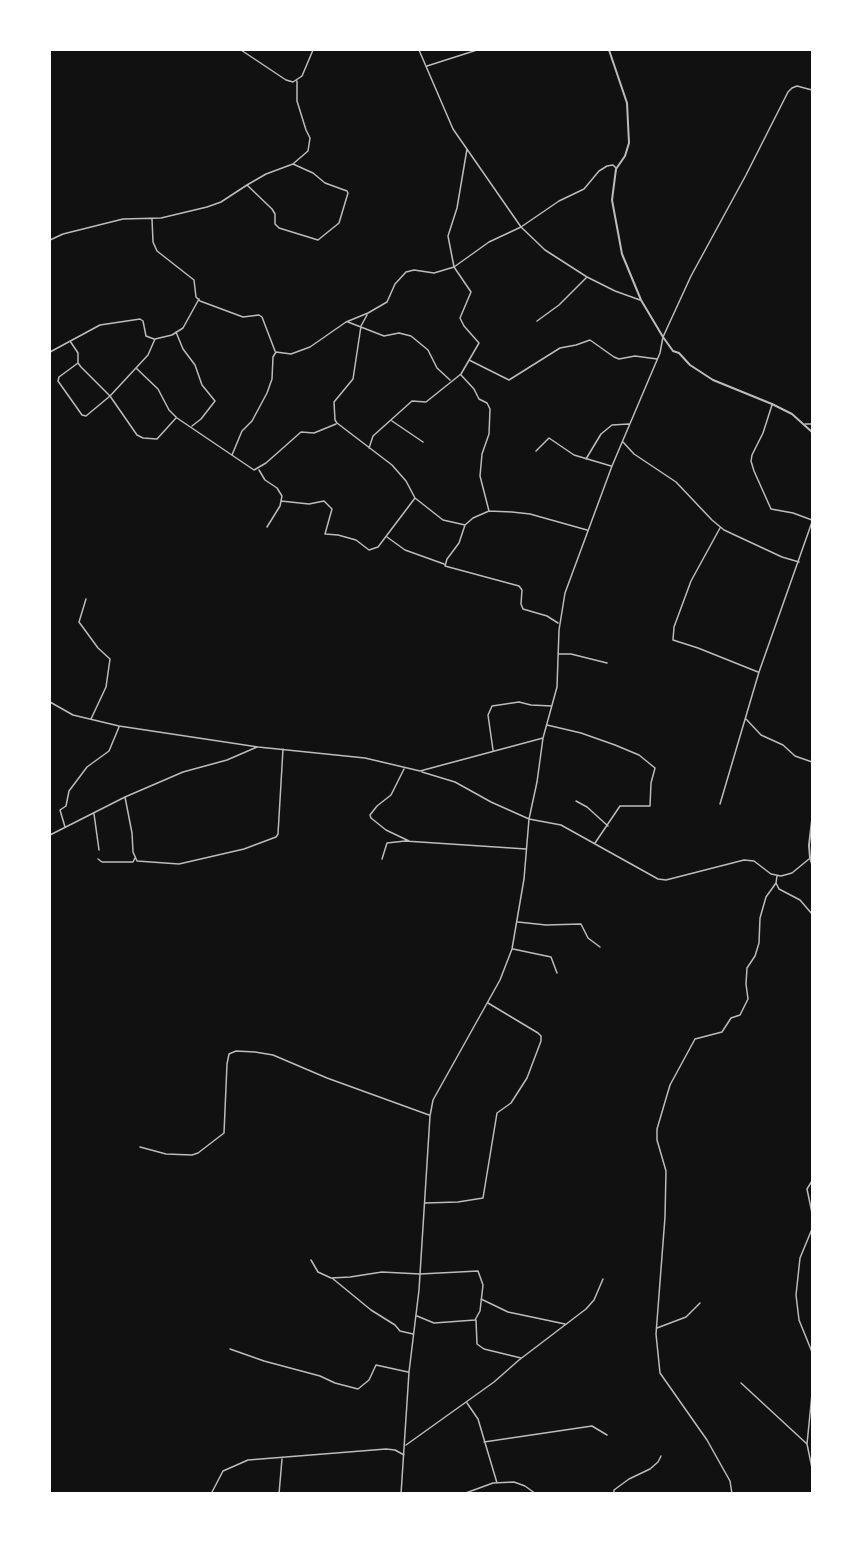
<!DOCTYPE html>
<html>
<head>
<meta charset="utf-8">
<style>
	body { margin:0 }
	#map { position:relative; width:862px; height:1543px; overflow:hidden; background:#111; font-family:"Roboto Condensed",sans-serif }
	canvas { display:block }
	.frame { position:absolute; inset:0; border:51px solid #fff; pointer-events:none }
</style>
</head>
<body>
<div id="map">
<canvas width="862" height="1543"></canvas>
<div class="frame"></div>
</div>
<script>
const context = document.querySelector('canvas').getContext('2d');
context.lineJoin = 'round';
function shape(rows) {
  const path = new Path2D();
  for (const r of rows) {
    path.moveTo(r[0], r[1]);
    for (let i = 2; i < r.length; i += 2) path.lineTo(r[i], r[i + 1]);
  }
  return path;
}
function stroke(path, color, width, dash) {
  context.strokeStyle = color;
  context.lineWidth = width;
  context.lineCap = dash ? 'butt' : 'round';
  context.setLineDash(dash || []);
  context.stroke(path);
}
const minor = shape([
	[241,50,286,80,293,82,302,76,313,50],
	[419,50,453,129,521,227,545,250,587,277,615,291,640,300],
	[427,66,477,50],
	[294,163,308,151,310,138,306,130,297,101,297,81],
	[152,219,153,242,157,251,194,280,196,297,200,301,243,317,259,315,262,317,275,351],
	[50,240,63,234,123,219,161,218,207,207,221,202,247,185,266,174,293,164,313,173,325,183,347,191,348,193,339,223,318,240,279,228,275,224,275,214,272,209,247,185],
	[367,315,361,326,353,379,334,402,335,420,337,423,392,465,406,481,415,498,443,520,465,525,473,518,489,511,512,512,530,514,587,530],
	[537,321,559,305,586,278],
	[348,322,384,336,399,333,411,336,428,350,437,368,450,380],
	[176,332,183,349,195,365,202,385,215,401,201,419,192,426],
	[70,341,78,353,78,363,81,367,110,396,137,435,143,438,157,439,176,418],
	[50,352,100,325,140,319,143,321,146,336,154,339],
	[469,360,509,380,560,348,576,345,590,340,614,357,619,359,635,356,657,359],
	[78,363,59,377,58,381,82,415,86,416,110,396,148,355,155,339,172,335,183,328,199,299],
	[136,368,158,389,169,410,177,418,254,470,266,463,301,432,314,433,336,424],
	[461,375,474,389,479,399,487,403,490,409,489,434,482,454,480,476,489,511],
	[772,405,763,433,752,455,751,461,754,471,771,509,793,513,812,520],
	[392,421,423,442],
	[805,424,812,424],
	[623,442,634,454,676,482,712,520,724,530,782,557,799,562],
	[369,448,373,436,412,401,426,402,461,374,479,343,464,326,460,318,471,292,454,267,448,236,457,208,467,149],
	[536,451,549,438,574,455,611,466],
	[232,455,242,431,252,421,267,393,272,379,273,357,276,352,291,354,310,347,346,322,368,313,387,302,395,284,406,272,414,270,434,273,454,267,489,242,521,227,559,201,584,189,599,171,607,166,613,165,616,168],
	[586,459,601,434,612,425,629,424],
	[259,470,265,480,277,488,282,496,280,506,267,527],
	[281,501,309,504,324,501,332,509,325,534,338,535,356,540,369,550,378,547,415,498],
	[465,525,459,543,447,559,445,566,519,586,522,590,521,604,523,609,547,616,558,623],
	[720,528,691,581,674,627,673,640,698,648,758,672],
	[387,537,405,550,444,564],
	[86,599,79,622,98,648,110,659,106,687,91,719],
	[559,654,571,654,607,663],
	[50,702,73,715,119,726,258,747,365,758,420,771,543,738],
	[746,719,761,735,783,745,795,756,812,762],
	[547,725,581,733,615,745,639,755,655,768,651,783,650,806,620,806,595,843],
	[493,750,488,715,492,706,519,702,531,705,552,706],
	[404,769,391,795,377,806,370,815,371,818,386,830,409,841],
	[422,772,455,782,491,802,529,819,561,825,658,879,666,880,744,860,754,861,771,874,781,876,792,873,809,859],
	[125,797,132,833,133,852,137,861,179,864,244,849,276,837,278,834,283,749],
	[576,801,587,807,608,826],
	[720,804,759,672,812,522],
	[94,814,99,850],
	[65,827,60,810,66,806,69,791,87,767,109,751,119,727],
	[50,835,125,797,183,772,227,760,257,747],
	[98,859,102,862,133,862,135,858],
	[382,859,387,843,405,841,526,849],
	[777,876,776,883,779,889,800,900,812,914],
	[518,922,546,925,581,924,588,938,600,947],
	[513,949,551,957,557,973],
	[140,1147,166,1154,192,1155,198,1153,224,1133,227,1064,229,1054,236,1051,255,1052,273,1055,327,1078,429,1115],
	[812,1181,807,1189,812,1213],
	[425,1203,458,1202,483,1198,497,1113,511,1103,527,1078,541,1041,541,1036,538,1033,488,1003],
	[812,1229,800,1258,796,1295,799,1320,812,1352],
	[311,1260,318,1272,331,1278,350,1277,382,1272,420,1274,478,1271,483,1285,480,1311,475,1320,434,1323,417,1316],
	[332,1278,371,1310,395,1325,400,1331,413,1334],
	[481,1299,508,1312,565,1324],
	[476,1320,477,1344,484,1349,521,1358],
	[657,1328,686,1317,700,1303],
	[230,1349,264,1361,320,1376,335,1383,358,1389,369,1380,376,1365,408,1372],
	[741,1383,807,1444],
	[812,1394,807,1444,812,1468],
	[467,1403,478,1419,497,1483],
	[484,1442,592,1426,607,1435],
	[406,1445,494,1382,519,1360,586,1309,594,1300,603,1279],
	[211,1494,223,1471,248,1460,386,1449,395,1450,404,1455],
	[279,1494,282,1459],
	[401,1494,409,1372,419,1290,430,1116,433,1100,500,980,512,949,524,879,529,819,537,782,543,738,557,687,559,630,565,593,612,466,660,353,663,337,691,276,746,175,788,92,792,88,797,86,812,90],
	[463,1494,493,1483,514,1482,525,1486,536,1494],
	[614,1494,614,1490,629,1479,650,1469,658,1462,661,1456],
	[732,1494,730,1481,707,1440,660,1373,656,1334,665,1217,666,1171,657,1140,657,1129,670,1085,695,1039,722,1032,731,1018,740,1015,748,999,746,984,747,968,755,956,759,943,760,918,766,897,776,883]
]);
const tertiary = shape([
	[609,50,627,103,629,143,625,156,616,169,612,200,622,254,641,300,663,337,673,351,679,353,690,365,713,380,772,404,792,414,812,432],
	[812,820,809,845,810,858,812,864]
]);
stroke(minor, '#bcbcbc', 1.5);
stroke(tertiary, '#bcbcbc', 2);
</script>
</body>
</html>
